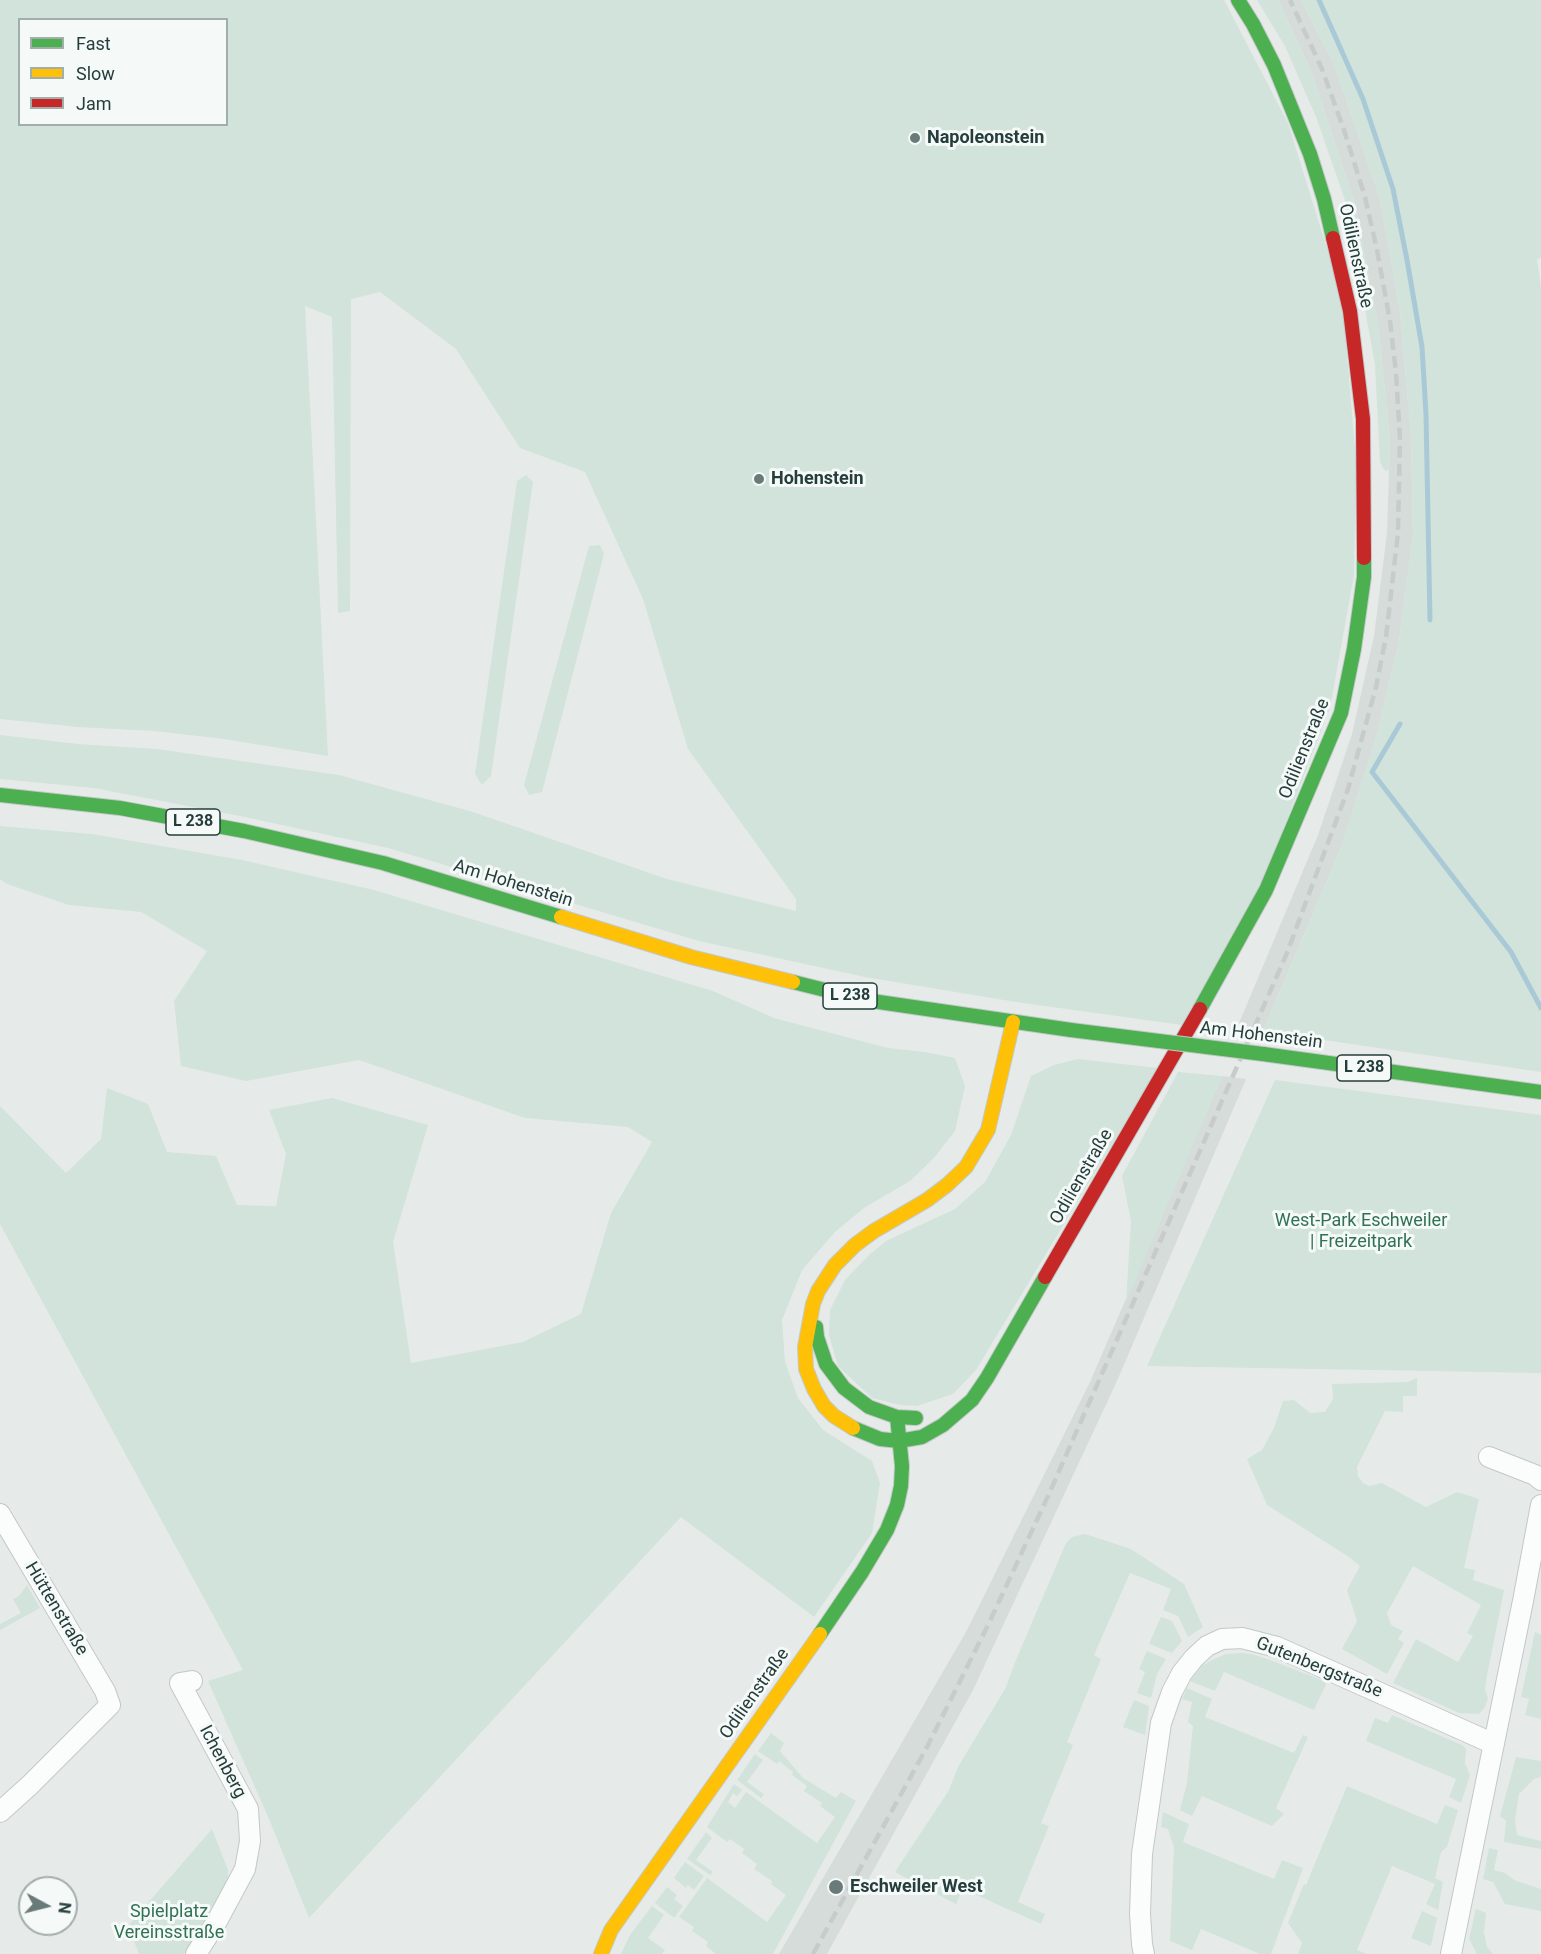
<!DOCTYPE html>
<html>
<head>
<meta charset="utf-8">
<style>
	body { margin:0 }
	#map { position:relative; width:1541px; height:1954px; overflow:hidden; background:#e6ebea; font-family:Roboto,sans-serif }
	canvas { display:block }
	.legend { position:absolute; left:18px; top:18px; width:210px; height:108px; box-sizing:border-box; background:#f5f9f8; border:2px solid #a2aeac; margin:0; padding:8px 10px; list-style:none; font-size:18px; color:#253e3b }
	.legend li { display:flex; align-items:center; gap:12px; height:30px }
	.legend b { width:30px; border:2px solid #a2aeac }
	.north { position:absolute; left:18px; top:1876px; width:60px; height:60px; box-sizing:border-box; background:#f5f9f8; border:2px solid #a2aeac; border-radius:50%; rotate:97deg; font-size:16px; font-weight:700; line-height:24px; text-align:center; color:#253e3b }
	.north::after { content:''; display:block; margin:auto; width:21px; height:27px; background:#697b78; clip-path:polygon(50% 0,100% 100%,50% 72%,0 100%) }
</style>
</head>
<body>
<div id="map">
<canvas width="1541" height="1954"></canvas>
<ul class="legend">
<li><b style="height:8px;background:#4caf50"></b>Fast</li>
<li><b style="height:8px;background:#ffc107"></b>Slow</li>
<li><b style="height:8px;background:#c62828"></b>Jam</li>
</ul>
<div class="north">N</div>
</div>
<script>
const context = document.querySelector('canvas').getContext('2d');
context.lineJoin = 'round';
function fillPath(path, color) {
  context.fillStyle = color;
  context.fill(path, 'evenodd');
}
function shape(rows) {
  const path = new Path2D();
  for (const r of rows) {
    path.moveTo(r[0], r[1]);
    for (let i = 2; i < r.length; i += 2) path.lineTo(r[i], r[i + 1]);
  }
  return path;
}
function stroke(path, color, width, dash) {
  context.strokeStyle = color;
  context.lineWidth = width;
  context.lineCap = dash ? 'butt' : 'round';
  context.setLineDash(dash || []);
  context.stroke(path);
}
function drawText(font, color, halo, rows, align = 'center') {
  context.font = font + ' Roboto,sans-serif';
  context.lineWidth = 6;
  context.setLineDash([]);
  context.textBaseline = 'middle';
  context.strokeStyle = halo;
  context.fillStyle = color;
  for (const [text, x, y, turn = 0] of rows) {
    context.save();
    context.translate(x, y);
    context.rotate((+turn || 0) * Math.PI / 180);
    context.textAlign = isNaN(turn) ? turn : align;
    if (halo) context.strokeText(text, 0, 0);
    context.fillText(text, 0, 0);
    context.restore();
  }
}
const built = shape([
	[1278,0,1301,0,1334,64,1380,199,1400,312,1411,435,1413,535,1399,642,1376,738,1341,848,1263,1031,1237,1028,1318,835,1352,734,1374,636,1387,533,1390,441,1378,324,1354,201,1312,73],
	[1222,1076,1246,1079,1117,1381,973,1690,827,1954,779,1954,966,1632,1090,1382]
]);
const green = shape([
	[0,0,1224,0,1288,123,1342,297,1356,461,1354,575,1330,708,1261,887,1182,1025,1016,1002,865,977,699,941,388,848,245,817,94,788,0,779,0,735,78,744,157,749,339,775,473,812,667,879,796,911,796,899,688,749,643,599,585,472,520,448,456,349,380,292,351,299,350,611,338,613,332,317,305,306,328,756,224,739,154,731,78,727,0,719],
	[20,20,226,20,226,124,20,124],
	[1257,0,1278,0,1312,73,1354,201,1378,324,1390,441,1389,470,1386,471,1382,467,1380,461,1375,365,1346,203,1316,117,1285,46],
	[1301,0,1541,0,1541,258,1537,259,1541,287,1541,1072,1263,1031,1341,848,1376,738,1399,642,1413,535,1411,435,1400,312,1380,199,1334,64],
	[526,475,533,482,491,776,482,785,475,774,517,481],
	[600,545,604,554,542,792,529,795,524,785,589,546],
	[0,826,92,834,242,860,374,890,713,991,774,1018,888,1048,925,1052,955,1058,965,1086,955,1131,934,1158,910,1181,864,1208,835,1232,802,1270,782,1320,785,1362,798,1398,823,1430,872,1461,880,1483,872,1533,814,1617,681,1517,309,1918,269,1819,208,1681,243,1670,0,1224,0,1106,66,1173,101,1139,107,1088,148,1104,167,1152,216,1156,237,1205,276,1206,286,1154,269,1110,332,1098,428,1125,393,1242,411,1363,523,1342,581,1314,611,1213,652,1142,628,1127,525,1118,359,1060,246,1081,181,1066,174,1001,207,951,141,912,69,905,7,884,0,879],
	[1078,1059,1158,1068,976,1370,953,1394,917,1406,900,1405,872,1398,838,1366,829,1335,830,1310,845,1280,868,1256,886,1241,955,1209,985,1182,1011,1135,1031,1076,1054,1065],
	[1178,1072,1222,1076,1126,1303,1131,1221,1122,1176],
	[1275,1080,1541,1115,1541,1373,1147,1366],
	[1417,1378,1417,1396,1403,1396,1403,1412,1385,1411,1357,1467,1358,1476,1363,1483,1369,1486,1382,1483,1426,1507,1457,1492,1479,1499,1464,1568,1475,1570,1473,1580,1504,1590,1486,1681,1485,1690,1488,1698,1485,1707,1479,1714,1459,1713,1393,1683,1416,1639,1458,1662,1473,1636,1467,1633,1481,1605,1413,1566,1387,1613,1391,1625,1403,1631,1398,1639,1404,1643,1387,1674,1342,1649,1357,1621,1347,1590,1360,1566,1349,1557,1267,1505,1247,1459,1262,1450,1274,1428,1283,1401,1294,1400,1310,1413,1325,1412,1333,1399,1332,1384,1408,1382],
	[1085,1534,1131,1549,1184,1584,1203,1627,1188,1637,1178,1616,1163,1610,1171,1589,1130,1573,1094,1655,1101,1659,1067,1742,1073,1745,1041,1823,1049,1826,1018,1902,1045,1914,1041,1924,963,1889,956,1904,895,1872,949,1790,958,1767,1005,1689,1016,1660,1066,1543,1072,1537],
	[27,1585,40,1608,0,1630,0,1624,21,1613,13,1599,19,1596],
	[1161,1617,1172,1621,1182,1641,1172,1653,1149,1644],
	[1535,1632,1541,1635,1541,1719,1525,1715,1529,1699,1521,1697],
	[1147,1651,1166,1659,1157,1674,1151,1698,1137,1693,1145,1672,1139,1669],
	[1241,1653,1252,1654,1273,1661,1327,1682,1314,1710,1224,1672,1215,1691,1190,1681,1202,1666,1212,1660,1226,1654],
	[1187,1688,1212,1699,1205,1717,1294,1753,1303,1735,1308,1737,1276,1808,1284,1814,1272,1826,1202,1796,1192,1816,1180,1810,1187,1783,1193,1726,1188,1722,1192,1702,1182,1699],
	[1134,1700,1149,1706,1145,1735,1123,1727],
	[1392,1715,1462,1745,1466,1749,1465,1763,1470,1775,1461,1803,1449,1797,1456,1779,1366,1741,1375,1718,1388,1723],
	[771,1733,784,1743,780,1751,803,1778,836,1798,841,1792,856,1801,773,1954,716,1954,706,1946,708,1942,692,1931,694,1927,679,1917,707,1878,767,1922,786,1895,771,1884,772,1881,754,1869,757,1864,742,1853,744,1849,730,1839,727,1842,707,1827,734,1784,742,1790,737,1796,733,1793,728,1802,735,1808,746,1792,817,1843,835,1817,820,1806,822,1803,804,1791,807,1786,792,1775,793,1772,779,1761,777,1764,758,1751],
	[755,1754,763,1760,747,1782,764,1794,761,1798,737,1780],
	[1516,1757,1541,1761,1541,1777,1534,1779,1519,1794,1515,1821,1517,1835,1541,1841,1541,1849,1504,1842,1506,1821,1500,1816],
	[1347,1786,1437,1824,1445,1805,1458,1810,1447,1847,1441,1852,1435,1878,1443,1882,1438,1910,1426,1904,1435,1884,1392,1866,1357,1950,1367,1954,1298,1954,1302,1943,1288,1923,1304,1884,1306,1885],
	[1163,1812,1189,1824,1183,1842,1274,1879,1282,1860,1303,1868,1271,1954,1260,1954,1201,1929,1192,1950,1170,1941,1174,1848,1168,1829,1161,1827],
	[212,1829,228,1870,228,1880,184,1954,139,1954,128,1926],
	[706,1832,712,1838,696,1860,713,1872,710,1875,687,1859],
	[1489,1848,1498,1850,1494,1870,1505,1873,1514,1880,1541,1889,1541,1911,1505,1904,1493,1882,1483,1879],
	[685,1862,704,1876,694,1890,688,1885,686,1888,674,1878],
	[667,1887,677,1895,674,1899,683,1906,674,1918,655,1903],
	[652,1906,664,1915,648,1938,665,1950,662,1954,621,1954,630,1935],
	[1476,1909,1486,1913,1484,1932,1487,1947,1493,1954,1477,1954,1469,1939],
	[1422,1911,1437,1918,1431,1946,1411,1938]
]);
const stream = shape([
	[1319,0,1363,99,1393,189,1407,260,1422,347,1426,414,1430,620],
	[1400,724,1372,772,1511,952,1541,1008]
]);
const street = shape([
	[1489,1457,1535,1475,1541,1480],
	[0,1514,105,1691,110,1705,30,1785,0,1812],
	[192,1681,180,1683,248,1809,250,1841,245,1869,217,1921,196,1954],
	[1144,1954,1142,1944,1140,1914,1142,1854,1161,1723,1172,1692,1182,1673,1194,1658,1207,1646,1222,1639,1242,1638,1277,1647,1494,1744],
	[1451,1954,1523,1601,1541,1505]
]);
const fast = shape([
	[1238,0,1253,24,1274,65,1310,154,1324,199,1333,238],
	[0,795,120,808,244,831,383,863,561,917],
	[793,982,865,1000,1071,1030],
	[1200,1009,1266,890,1341,713,1354,649,1364,577,1364,558],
	[1263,1054,1541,1092],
	[816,1327,817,1337,826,1364,844,1388,869,1407,897,1417,916,1418],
	[853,1428,880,1439,899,1441,922,1437,943,1425,972,1400,987,1378,1045,1277],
	[820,1634,862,1572,887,1530,897,1505,901,1486,902,1466,897,1417]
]);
const slow = shape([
	[561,917,691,957,793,982],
	[853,1428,834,1416,824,1406,814,1389,806,1369,805,1347,813,1304,818,1291,835,1265,855,1245,874,1231,927,1200,947,1185,966,1167,988,1130,1013,1022],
	[601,1954,611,1930,820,1634]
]);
const jam = shape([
	[1333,238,1350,311,1363,419,1364,558],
	[1045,1277,1200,1009]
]);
const rail = shape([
	[813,1954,927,1747,989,1623,1049,1494,1287,953,1348,789,1376,687,1386,637,1398,533,1400,439,1396,373,1390,321,1377,250,1365,197,1344,130,1322,69,1290,0]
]);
const fastBridge = shape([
	[1071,1030,1263,1054]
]);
const markers = [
	[915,138,6,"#697b78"],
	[759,479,6,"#697b78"],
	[836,1887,8,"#697b78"]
];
const shields = [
	[193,822,54],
	[850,996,54],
	[1364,1068,54]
];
const shieldNames = [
	["L 238",193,822],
	["L 238",850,996],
	["L 238",1364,1068]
];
const poiNames = [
	["Napoleonstein",927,138],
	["Hohenstein",771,479],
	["Eschweiler West",850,1887]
];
const streetNames = [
	["Odilienstraße",1355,256,78],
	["Odilienstraße",1305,749,-68],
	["Am Hohenstein",513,884,17],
	["Am Hohenstein",1261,1036,7],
	["Odilienstraße",1082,1177,-60],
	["Hüttenstraße",56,1609,59],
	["Gutenbergstraße",1319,1668,22],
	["Odilienstraße",755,1694,-55],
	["Ichenberg",222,1762,62]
];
const parkNames = [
	["West-Park Eschweiler",1361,1221],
	["| Freizeitpark",1361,1242],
	["Spielplatz",169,1912],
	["Vereinsstraße",169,1933]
];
fillPath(built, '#d5dcda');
fillPath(green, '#d1e3da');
stroke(stream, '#aac9d6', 5);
stroke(street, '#c3c8c7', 22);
stroke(fast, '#c3c9c8', 16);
stroke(slow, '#c3c9c8', 16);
stroke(jam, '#c3c9c8', 16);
stroke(street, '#fbfcfc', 20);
stroke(fast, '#4caf50', 14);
stroke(slow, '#ffc107', 14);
stroke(jam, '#c62828', 14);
stroke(rail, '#c7cccb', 4.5, [12, 6]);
stroke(fastBridge, '#c2cac9', 16, []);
stroke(fastBridge, '#4caf50', 14);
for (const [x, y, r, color] of markers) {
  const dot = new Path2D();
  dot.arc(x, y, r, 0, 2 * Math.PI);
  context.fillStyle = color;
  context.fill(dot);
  stroke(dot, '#f5f9f8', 2);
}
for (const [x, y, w] of shields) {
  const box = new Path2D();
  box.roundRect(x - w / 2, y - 13, w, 26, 4.5);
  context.fillStyle = '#f5f9f8';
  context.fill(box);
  stroke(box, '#253e3b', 1.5);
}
drawText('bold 16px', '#253e3b', null, shieldNames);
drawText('bold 18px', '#253e3b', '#f5f9f8', poiNames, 'left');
drawText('18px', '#253e3b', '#f5f9f8', streetNames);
drawText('18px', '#317255', '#f5f9f8', parkNames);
</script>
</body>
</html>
